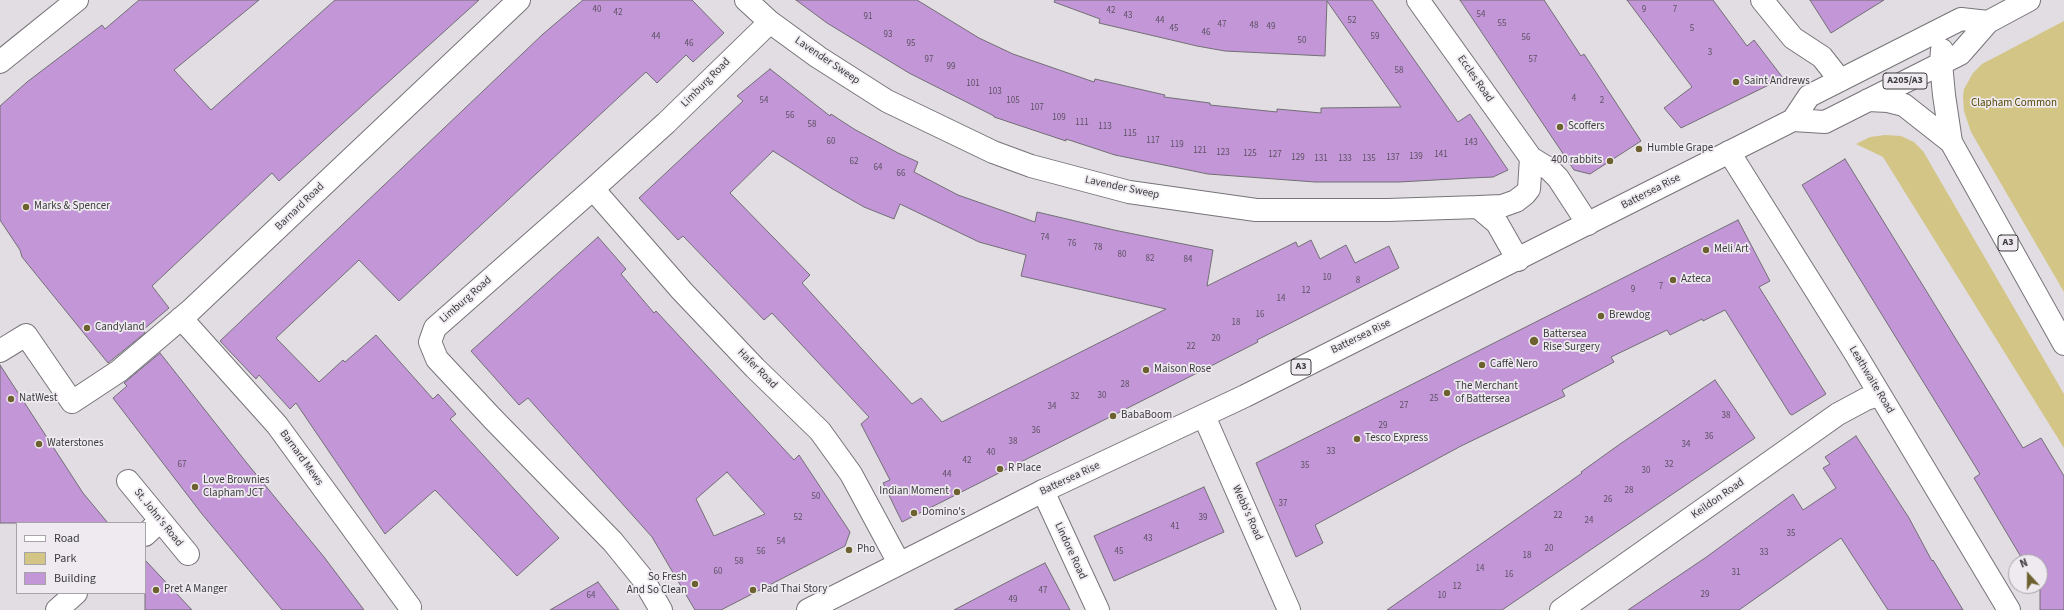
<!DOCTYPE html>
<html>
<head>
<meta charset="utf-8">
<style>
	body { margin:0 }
	#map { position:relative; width:2064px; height:610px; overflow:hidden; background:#e1dde3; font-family:"Source Sans 3",sans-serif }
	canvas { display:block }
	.legend { position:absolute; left:16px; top:522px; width:130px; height:72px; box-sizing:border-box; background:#eeeaf0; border:1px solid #a7a4a9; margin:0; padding:5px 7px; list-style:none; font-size:12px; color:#3d3c3e }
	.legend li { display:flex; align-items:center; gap:8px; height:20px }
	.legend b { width:20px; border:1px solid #a7a4a9 }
	.north { position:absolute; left:2008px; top:554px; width:40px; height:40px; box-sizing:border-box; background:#eeeaf0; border:1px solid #a7a4a9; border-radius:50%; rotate:339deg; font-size:11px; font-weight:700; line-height:16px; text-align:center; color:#3d3c3e }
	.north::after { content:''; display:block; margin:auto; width:14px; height:18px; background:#6d622f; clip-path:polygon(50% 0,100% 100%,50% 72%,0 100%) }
</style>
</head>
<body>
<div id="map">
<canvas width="2064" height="610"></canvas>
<ul class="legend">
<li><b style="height:5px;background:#fff"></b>Road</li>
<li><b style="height:11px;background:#d3c586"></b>Park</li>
<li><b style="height:11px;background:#c296d7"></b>Building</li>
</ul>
<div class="north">N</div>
</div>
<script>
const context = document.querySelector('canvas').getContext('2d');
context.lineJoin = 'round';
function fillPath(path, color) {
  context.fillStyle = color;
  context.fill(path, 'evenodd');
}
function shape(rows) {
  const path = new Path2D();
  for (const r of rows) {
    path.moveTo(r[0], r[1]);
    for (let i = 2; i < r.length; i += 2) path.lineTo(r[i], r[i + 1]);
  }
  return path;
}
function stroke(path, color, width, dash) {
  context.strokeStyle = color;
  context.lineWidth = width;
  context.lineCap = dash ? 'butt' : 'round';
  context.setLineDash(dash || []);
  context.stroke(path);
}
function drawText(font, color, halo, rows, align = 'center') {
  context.font = font + ' "Source Sans 3",sans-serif';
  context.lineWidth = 3.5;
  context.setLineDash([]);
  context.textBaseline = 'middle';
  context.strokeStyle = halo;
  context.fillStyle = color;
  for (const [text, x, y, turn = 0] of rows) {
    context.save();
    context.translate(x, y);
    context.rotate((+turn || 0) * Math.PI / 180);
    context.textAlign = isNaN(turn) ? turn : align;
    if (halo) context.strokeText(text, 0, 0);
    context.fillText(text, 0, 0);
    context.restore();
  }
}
const green = shape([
	[2064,21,2064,292,1971,132,1964,111,1963,97,1964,89,1973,73,1982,64],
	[1885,135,1901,136,1914,142,1923,151,2064,394,2064,448,1883,157,1856,144,1870,137]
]);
const building = shape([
	[139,0,259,0,174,70,211,110,335,0,479,0,279,181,272,173,152,286,169,308,143,330,145,333,108,363,22,257,20,250,0,220,0,106,27,82,102,25,105,29,139,0],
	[583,0,692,0,724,33,693,62,686,55,657,83,646,72,399,301,359,260,276,338,319,382,343,360,345,362,376,335,433,399,438,394,456,414,450,419,559,538,517,576,435,490,385,534,296,403,290,409,259,375,256,379,220,341,543,34,583,0],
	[796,0,917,0,979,38,1013,54,1094,82,1095,79,1165,95,1164,97,1210,103,1210,105,1277,112,1277,109,1321,113,1321,108,1401,107,1327,1,1325,56,1225,51,1197,46,1099,23,1100,19,1054,2,1055,0,1372,0,1458,122,1470,114,1508,170,1493,177,1471,178,1399,182,1315,182,1208,174,1115,155,1066,139,1066,141,994,117,994,116,909,73,827,23,796,0],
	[1460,0,1544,0,1581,56,1584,54,1641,141,1590,174,1574,170,1460,0],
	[1627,0,1713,0,1747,46,1754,40,1783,78,1681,128,1664,108,1692,87,1627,0],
	[1810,0,1884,0,1831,33,1810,0],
	[770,69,830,116,831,114,854,129,898,153,918,162,914,172,958,195,1035,222,1037,212,1114,230,1213,250,1207,286,1296,242,1298,247,1311,240,1320,259,1346,245,1355,263,1389,246,1399,268,1257,340,1258,342,1201,371,902,522,883,483,890,480,861,424,869,417,772,313,764,320,683,236,678,240,639,198,743,101,737,96,770,69],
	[773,151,831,188,864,207,894,219,900,204,979,242,1026,255,1021,276,1166,309,942,422,921,398,912,404,802,283,810,275,730,193,773,151],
	[1845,159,2023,448,2041,438,2064,476,2064,610,2040,610,2040,562,2024,562,1974,478,1980,474,1802,185,1845,159],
	[1738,220,1770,281,1759,287,1826,394,1792,415,1790,414,1725,310,1703,321,1702,319,1670,335,1667,330,1611,357,1614,362,1562,390,1565,396,1461,446,1315,525,1323,543,1296,557,1256,463,1738,220],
	[598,237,626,269,621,274,654,313,656,311,794,460,799,455,850,532,845,546,721,610,695,610,652,537,528,398,519,405,471,351,598,237],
	[727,472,765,514,714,536,696,499,727,472],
	[160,353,246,462,324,557,364,610,282,610,202,514,113,398,127,386,124,383,160,353],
	[0,365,83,493,108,523,0,523,0,365],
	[1715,380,1755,438,1502,610,1387,610,1582,473,1581,472,1620,444,1715,380],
	[1856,436,1909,518,1932,561,1933,560,1963,610,1888,610,1841,538,1739,610,1628,610,1705,558,1793,494,1803,510,1836,488,1823,468,1830,464,1825,457,1856,436],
	[1204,487,1224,532,1114,581,1094,536,1204,487],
	[145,560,192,610,145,610,145,560],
	[1045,563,1070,610,954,610,1017,577,1045,563],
	[598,582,619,610,550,610,598,582]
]);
const minor = shape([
	[746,0,770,22,818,57,887,101,993,152,1031,166,1129,192,1256,210,1388,210,1478,207,1497,223,1518,260],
	[1418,0,1531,158,1549,169,1558,178,1588,224],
	[1762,0,1793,38,1822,57,1840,80],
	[0,62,77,0],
	[1729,152,1855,353,2009,610],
	[593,189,682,291,755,368,820,431,851,474,899,563],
	[1478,207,1502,206,1516,201,1525,194,1529,189,1531,158],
	[181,318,277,425,410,607],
	[0,351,26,335,72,402,119,371,191,310,519,0],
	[1204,416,1289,610],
	[128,481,188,554],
	[1043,491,1098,610],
	[145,535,160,521],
	[57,610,76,593],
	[661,610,643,579,613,542,492,418,437,359,430,342,435,328,593,189,666,123,770,22],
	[1561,610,1838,414,1866,399,1879,395]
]);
const highway = shape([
	[1942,50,1941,63,1944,95,1951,142],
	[1868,100,1888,101,1904,105,1951,142,2064,344],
	[1793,120,1825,122,1960,54,1988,22,2029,0],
	[808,610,1043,491,1245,396,1793,120,1809,96,1961,19,1988,22]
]);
const markers = [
	[1736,82,4,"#6d622f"],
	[1560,127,4,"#6d622f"],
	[1639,149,4,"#6d622f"],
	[1610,161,4,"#6d622f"],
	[26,207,4,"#6d622f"],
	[1706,250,4,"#6d622f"],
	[1673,280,4,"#6d622f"],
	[1601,316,4,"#6d622f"],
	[87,328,4,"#6d622f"],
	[1534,341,5,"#6d622f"],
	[1482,365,4,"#6d622f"],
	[1146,370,4,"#6d622f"],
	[1447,393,4,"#6d622f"],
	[11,399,4,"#6d622f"],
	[1113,416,4,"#6d622f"],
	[1357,439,4,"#6d622f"],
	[39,444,4,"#6d622f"],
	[1000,469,4,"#6d622f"],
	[195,487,4,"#6d622f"],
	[957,492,4,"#6d622f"],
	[914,513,4,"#6d622f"],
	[849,550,4,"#6d622f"],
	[695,584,4,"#6d622f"],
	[156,590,4,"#6d622f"],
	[753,590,4,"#6d622f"]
];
const numberNames = [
	["40",597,10],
	["9",1644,10],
	["7",1675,10],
	["42",1111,11],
	["42",618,13],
	["54",1481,15],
	["43",1128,16],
	["91",868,17],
	["44",1160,21],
	["52",1352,21],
	["55",1502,24],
	["47",1222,25],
	["48",1254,26],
	["49",1271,27],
	["45",1174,29],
	["5",1692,29],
	["46",1206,33],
	["93",888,35],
	["44",656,37],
	["59",1375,37],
	["56",1526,38],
	["50",1302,41],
	["46",689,44],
	["95",911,44],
	["3",1710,53],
	["97",929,60],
	["57",1533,60],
	["99",951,67],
	["58",1399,71],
	["101",973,84],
	["103",995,92],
	["4",1574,99],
	["54",764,101],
	["105",1013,101],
	["2",1602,101],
	["107",1037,108],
	["56",790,116],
	["109",1059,118],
	["111",1082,123],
	["58",812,125],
	["113",1105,127],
	["115",1130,134],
	["117",1153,141],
	["60",831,142],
	["143",1471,143],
	["119",1177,145],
	["121",1200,151],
	["123",1223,153],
	["125",1250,154],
	["127",1275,155],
	["141",1441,155],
	["139",1416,157],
	["129",1298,158],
	["137",1393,158],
	["131",1321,159],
	["133",1345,159],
	["135",1369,159],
	["62",854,162],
	["64",878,168],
	["66",901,174],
	["74",1045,238],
	["76",1072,244],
	["78",1098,248],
	["80",1122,255],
	["82",1150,259],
	["84",1188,260],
	["10",1327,278],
	["8",1358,281],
	["7",1661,287],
	["9",1633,290],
	["12",1306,291],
	["14",1281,299],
	["16",1260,315],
	["18",1236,323],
	["20",1216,339],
	["22",1191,347],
	["28",1125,385],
	["30",1102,396],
	["32",1075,397],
	["25",1434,399],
	["27",1404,406],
	["34",1052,407],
	["38",1726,416],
	["29",1383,426],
	["36",1036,431],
	["36",1709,437],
	["38",1013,442],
	["34",1686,445],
	["33",1331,452],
	["40",991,453],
	["42",967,461],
	["67",182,465],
	["32",1669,465],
	["35",1305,466],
	["30",1646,471],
	["44",947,475],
	["28",1629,491],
	["50",816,497],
	["26",1608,500],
	["37",1283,504],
	["22",1558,516],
	["52",798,518],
	["39",1203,518],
	["24",1589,521],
	["41",1175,527],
	["35",1791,534],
	["43",1148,539],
	["54",781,542],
	["20",1549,549],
	["56",761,552],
	["45",1119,552],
	["33",1764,553],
	["18",1527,556],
	["58",739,562],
	["14",1480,569],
	["60",718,572],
	["31",1736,573],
	["16",1509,575],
	["12",1457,587],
	["47",1043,591],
	["29",1705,595],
	["64",591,596],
	["10",1442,596],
	["49",1013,600]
];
const shields = [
	[1905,81,44],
	[2008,243,20],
	[1301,367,20]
];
const shieldNames = [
	["A205/A3",1905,81],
	["A3",2008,243],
	["A3",1301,367]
];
const streetNames = [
	["Lavender Sweep",827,61,34],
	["Eccles Road",1475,79,55],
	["Limburg Road",706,83,-45],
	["Lavender Sweep",1122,188,12],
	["Battersea Rise",1651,192,-27],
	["Barnard Road",300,207,-44],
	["Limburg Road",466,300,-41],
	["Battersea Rise",1361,337,-26],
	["Hafer Road",757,369,45],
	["Leathwaite Road",1871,380,59],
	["Barnard Mews",301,458,54],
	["Battersea Rise",1070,479,-25],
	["Keildon Road",1718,499,-35],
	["Webb's Road",1247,513,66],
	["St. John's Road",158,518,51],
	["Lindore Road",1070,551,65]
];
const poiNames = [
	["Saint Andrews",1744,82],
	["Scoffers",1568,127],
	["Humble Grape",1647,149],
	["400 rabbits",1602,161,"right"],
	["Marks & Spencer",34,207],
	["Meli Art",1714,250],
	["Azteca",1681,280],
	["Brewdog",1609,316],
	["Candyland",95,328],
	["Battersea",1543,335],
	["Rise Surgery",1543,348],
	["Caffè Nero",1490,365],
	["Maison Rose",1154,370],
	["The Merchant",1455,387],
	["of Battersea",1455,400],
	["NatWest",19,399],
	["BabaBoom",1121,416],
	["Tesco Express",1365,439],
	["Waterstones",47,444],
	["R Place",1008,469],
	["Love Brownies",203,481],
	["Clapham JCT",203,494],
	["Indian Moment",949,492,"right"],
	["Domino's",922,513],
	["Pho",857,550],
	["So Fresh",687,578,"right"],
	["And So Clean",687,591,"right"],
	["Pret A Manger",164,590],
	["Pad Thai Story",761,590]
];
const parkNames = [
	["Clapham Common",2014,104]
];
fillPath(green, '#d3c586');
fillPath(building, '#c296d7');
stroke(building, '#726f74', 1);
stroke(minor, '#777379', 24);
stroke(highway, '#777379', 24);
stroke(minor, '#fff', 22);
stroke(highway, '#fff', 22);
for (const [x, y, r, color] of markers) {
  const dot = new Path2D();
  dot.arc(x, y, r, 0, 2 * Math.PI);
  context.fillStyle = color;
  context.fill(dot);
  stroke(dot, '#eeeaf0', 1.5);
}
drawText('9px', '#5e5264', null, numberNames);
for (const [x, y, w] of shields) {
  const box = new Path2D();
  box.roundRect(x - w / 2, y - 8, w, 16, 3);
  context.fillStyle = '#eeeaf0';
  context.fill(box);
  stroke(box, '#3d3c3e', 1);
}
drawText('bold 10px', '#3d3c3e', null, shieldNames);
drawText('11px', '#3d3c3e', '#eeeaf0', streetNames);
drawText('11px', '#3d3c3e', '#eeeaf0', poiNames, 'left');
drawText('11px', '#544704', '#eeeaf0', parkNames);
</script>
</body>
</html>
